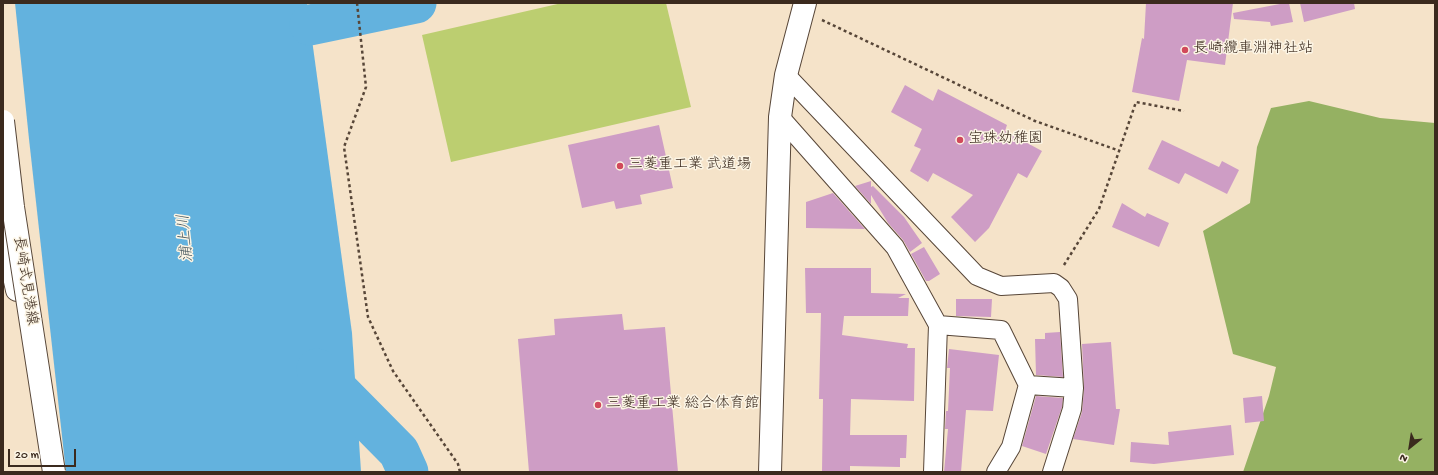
<!DOCTYPE html>
<html>
<head>
<meta charset="utf-8">
<style>
	body { margin:0 }
	#map { position:relative; width:1438px; height:475px; overflow:hidden; background:#f5e3c9; font-family:"Gochi Hand",sans-serif }
	canvas { display:block }
	.frame { position:absolute; inset:0; border:4px solid #3b2a1e; pointer-events:none }
	.north { position:absolute; left:1390px; top:427px; width:40px; height:40px; -webkit-text-stroke:3px #fcf5e5; paint-order:stroke; rotate:210deg; font-size:11px; font-weight:700; line-height:16px; text-align:center; color:#3b2a1e }
	.north::after { content:''; display:block; margin:auto; width:14px; height:18px; background:#3b2a1e; clip-path:polygon(50% 0,100% 100%,50% 72%,0 100%) }
	.scale { position:absolute; left:8px; top:449px; width:68px; height:18px; box-sizing:border-box; border:2px solid #3b2a1e; border-top:0; padding-left:5px; font-size:12px; line-height:14px; white-space:nowrap; color:#3b2a1e; -webkit-text-stroke:3px #fcf5e5; paint-order:stroke }
</style>
</head>
<body>
<div id="map">
<canvas width="1438" height="475"></canvas>
<div class="frame"></div>
<div class="north">N</div>
<div class="scale">20 m</div>
</div>
<script>
const context = document.querySelector('canvas').getContext('2d');
context.lineJoin = 'round';
function fillPath(path, color) {
  context.fillStyle = color;
  context.fill(path, 'evenodd');
}
function shape(rows) {
  const path = new Path2D();
  for (const r of rows) {
    path.moveTo(r[0], r[1]);
    for (let i = 2; i < r.length; i += 2) path.lineTo(r[i], r[i + 1]);
  }
  return path;
}
function stroke(path, color, width, dash) {
  context.strokeStyle = color;
  context.lineWidth = width;
  context.lineCap = dash ? 'butt' : 'round';
  context.setLineDash(dash || []);
  context.stroke(path);
}
function drawText(font, color, halo, rows, align = 'center') {
  context.font = font + ' "Gochi Hand","Klee One",sans-serif';
  context.lineWidth = 3;
  context.setLineDash([]);
  context.textBaseline = 'middle';
  context.strokeStyle = halo;
  context.fillStyle = color;
  for (const [text, x, y, turn = 0] of rows) {
    context.save();
    context.translate(x, y);
    context.rotate((+turn || 0) * Math.PI / 180);
    context.textAlign = isNaN(turn) ? turn : align;
    if (halo) context.strokeText(text, 0, 0);
    context.fillText(text, 0, 0);
    context.restore();
  }
}
const green = shape([
	[562,3,666,3,691,107,451,162,422,35]
]);
const forest = shape([
	[1309,101,1380,118,1435,123,1435,472,1243,472,1269,396,1276,367,1233,354,1203,231,1250,203,1257,147,1271,108]
]);
const water = shape([
	[15,3,307,3,352,333,361,472,66,472,29,139]
]);
const river = shape([
	[310,25,416,3],
	[317,369,399,452,408,472]
]);
const building = shape([
	[1146,3,1233,3,1225,65,1187,60,1179,101,1132,92,1142,38,1144,39],
	[1285,3,1289,3,1293,22,1271,26,1270,22,1234,19,1233,13],
	[1300,3,1354,3,1355,9,1304,22],
	[905,85,933,101,938,89,1007,125,1005,131,1042,151,1027,178,1018,173,989,228,975,242,951,217,973,195,933,173,928,182,910,171,921,149,914,146,922,129,891,112],
	[659,125,673,188,640,195,642,204,616,209,614,201,582,208,568,145],
	[1162,140,1219,167,1222,161,1239,170,1227,194,1185,173,1179,184,1148,169],
	[871,181,871,187,873,186,904,217,922,243,910,252,903,240,888,223,871,195,871,204,855,186],
	[833,193,865,229,806,228,806,202],
	[1122,203,1145,217,1147,213,1169,223,1159,247,1112,227],
	[924,247,940,274,929,281,926,281,911,254],
	[805,268,871,268,871,293,906,294,898,298,909,298,908,316,844,316,842,335,908,344,907,348,915,348,914,401,851,399,850,435,907,435,906,458,900,458,900,467,850,466,850,472,822,472,823,399,819,399,821,313,806,313],
	[956,299,992,299,991,317,956,316],
	[622,314,624,330,665,327,678,472,529,472,518,339,555,335,554,319],
	[1060,332,1063,377,1036,375,1035,339,1045,339,1045,333],
	[1111,342,1116,409,1120,409,1114,445,1073,439,1082,412,1084,389,1082,344],
	[949,349,999,355,993,411,966,410,961,472,944,472,948,429,945,429,946,411,948,411,950,368,947,368],
	[1036,396,1063,398,1062,407,1046,454,1022,446],
	[1262,396,1264,421,1245,423,1243,398],
	[1231,425,1234,455,1154,464,1130,462,1131,442,1169,445,1168,432]
]);
const path = shape([
	[357,3,366,87,344,147,368,317,393,371,458,464,460,472],
	[822,20,1035,121,1120,151],
	[1064,265,1099,209,1136,102,1184,111]
]);
const minor = shape([
	[786,75,977,276,1001,286,1054,283,1061,288,1068,299,1074,388,1072,409,1052,472],
	[780,117,895,247,938,325,933,472],
	[938,325,1001,330,1028,385,1011,447,996,472],
	[1028,385,1074,388]
]);
const tertiary = shape([
	[770,472,780,117,786,75,805,3]
]);
const secondary = shape([
	[3,227,17,290]
]);
const secondaryBridge = shape([
	[3,121,13,207,54,472]
]);
const markers = [
	[1185,50,4,"#d1495b"],
	[960,140,4,"#d1495b"],
	[620,166,4,"#d1495b"],
	[598,405,4,"#d1495b"]
];
const poiNames = [
	["長崎纜車淵神社站",1193,50],
	["宝珠幼稚園",968,140],
	["三菱重工業 武道場",628,166],
	["三菱重工業 総合体育館",606,405]
];
const streetNames = [
	["長崎式見港線",24,281,81]
];
const waterNames = [
	["浦上川",187,238,-95]
];
fillPath(green, '#bcce70');
fillPath(forest, '#95b162');
fillPath(water, '#63b2de');
stroke(river, '#63b2de', 41);
fillPath(building, '#ce9dc5');
stroke(minor, '#574638', 20);
stroke(tertiary, '#574638', 24);
stroke(secondary, '#574638', 24);
stroke(path, '#574638', 2.5, [3, 3]);
stroke(minor, '#fff', 18);
stroke(tertiary, '#fff', 22);
stroke(secondary, '#fff', 22);
stroke(secondaryBridge, '#574638', 24, []);
stroke(secondaryBridge, '#fff', 22);
for (const [x, y, r, color] of markers) {
  const dot = new Path2D();
  dot.arc(x, y, r, 0, 2 * Math.PI);
  context.fillStyle = color;
  context.fill(dot);
  stroke(dot, '#fcf5e5', 1.5);
}
drawText('15px', '#3b2a1e', '#fcf5e5', poiNames, 'left');
drawText('15px', '#3b2a1e', '#fcf5e5', streetNames);
drawText('italic 16px', '#495a61', '#fcf5e5', waterNames);
</script>
</body>
</html>
